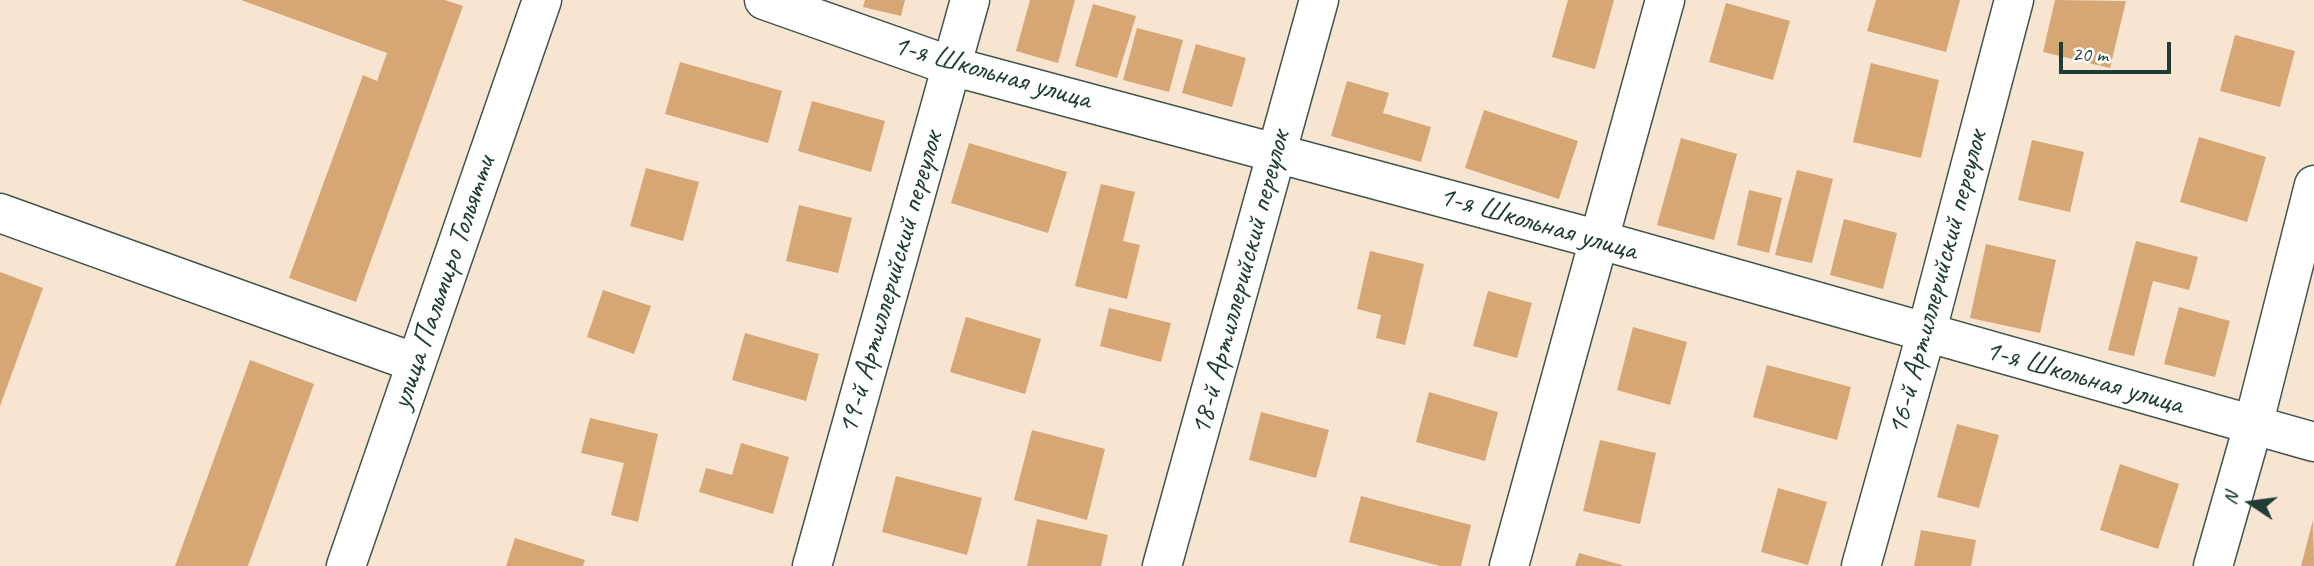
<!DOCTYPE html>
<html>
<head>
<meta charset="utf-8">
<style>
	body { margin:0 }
	#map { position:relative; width:2314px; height:566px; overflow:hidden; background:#f7e5d1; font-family:Caveat,sans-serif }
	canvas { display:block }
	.north { position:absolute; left:2216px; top:468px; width:70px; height:70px; -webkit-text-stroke:5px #fff; paint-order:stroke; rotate:283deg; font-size:19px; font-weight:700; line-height:28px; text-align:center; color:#1f3d34 }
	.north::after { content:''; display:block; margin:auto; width:24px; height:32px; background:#1f3d34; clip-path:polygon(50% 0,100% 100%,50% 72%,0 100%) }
	.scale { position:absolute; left:2059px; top:42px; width:112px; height:32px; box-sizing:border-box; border:4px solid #1f3d34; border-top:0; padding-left:9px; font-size:21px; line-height:24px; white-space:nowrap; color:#1f3d34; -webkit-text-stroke:5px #fff; paint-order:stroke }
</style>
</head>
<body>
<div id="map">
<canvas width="2314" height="566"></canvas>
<div class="north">N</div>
<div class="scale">20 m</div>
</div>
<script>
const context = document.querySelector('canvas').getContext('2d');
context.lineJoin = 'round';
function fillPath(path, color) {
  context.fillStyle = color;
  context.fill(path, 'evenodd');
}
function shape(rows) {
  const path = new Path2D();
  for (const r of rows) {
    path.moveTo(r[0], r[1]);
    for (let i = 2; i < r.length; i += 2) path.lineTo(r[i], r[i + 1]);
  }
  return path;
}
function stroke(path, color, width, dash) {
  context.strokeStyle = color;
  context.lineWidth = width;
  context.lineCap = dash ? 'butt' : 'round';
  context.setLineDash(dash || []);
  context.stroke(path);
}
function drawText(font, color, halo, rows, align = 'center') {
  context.font = font + ' Caveat,sans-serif';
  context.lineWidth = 5;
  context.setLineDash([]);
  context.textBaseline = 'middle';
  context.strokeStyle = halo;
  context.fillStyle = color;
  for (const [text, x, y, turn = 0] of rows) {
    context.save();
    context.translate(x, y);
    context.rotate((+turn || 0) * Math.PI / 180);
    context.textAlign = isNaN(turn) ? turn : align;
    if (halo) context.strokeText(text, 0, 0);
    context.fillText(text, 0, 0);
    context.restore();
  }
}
const building = shape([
	[241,0,445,0,463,6,356,302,289,278,363,75,377,81,387,53],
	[865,0,905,0,901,16,863,7],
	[1030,0,1075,0,1058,63,1016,51],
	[1568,0,1614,0,1595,69,1552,57],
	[1876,0,1960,0,1946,52,1867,31],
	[2055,0,2126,1,2110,68,2043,52],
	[1726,3,1790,21,1773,80,1709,62],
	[1093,4,1136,16,1117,78,1075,66],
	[1137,28,1183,40,1169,92,1123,80],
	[2235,35,2295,51,2280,107,2220,91],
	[1196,44,1246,58,1232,107,1182,93],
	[680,62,782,91,768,143,665,114],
	[1871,63,1939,80,1921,158,1853,142],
	[1347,81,1389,93,1383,113,1431,127,1421,162,1331,136],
	[812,101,885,121,871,172,798,151],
	[1484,110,1578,141,1559,199,1465,168],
	[2199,137,2266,157,2247,222,2180,202],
	[1681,138,1737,154,1714,240,1657,225],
	[2032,140,2084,152,2070,212,2018,200],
	[969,143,1067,172,1048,233,951,203],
	[646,168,699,182,683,241,630,226],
	[1797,170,1833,179,1812,263,1775,255],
	[1101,184,1135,192,1123,241,1140,245,1127,299,1075,286],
	[1749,190,1782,198,1769,253,1737,245],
	[799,205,852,218,838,273,786,261],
	[1844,219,1897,233,1883,289,1830,275],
	[2136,241,2198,257,2189,290,2153,281,2134,356,2108,350],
	[1986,244,2056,260,2040,333,1970,318],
	[1370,251,1424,264,1405,345,1376,338,1381,315,1357,309],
	[0,272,43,288,0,406],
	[603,290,651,306,634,354,587,337],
	[1488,291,1532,303,1517,358,1473,346],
	[2179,307,2230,321,2215,377,2164,364],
	[1109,308,1171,323,1161,362,1100,346],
	[966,317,1041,339,1025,394,950,372],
	[1633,327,1687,342,1670,405,1617,390],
	[745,333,819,354,806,401,732,380],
	[250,360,314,384,248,566,175,566],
	[1767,365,1851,387,1837,440,1753,417],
	[1429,392,1498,412,1485,461,1416,442],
	[1261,412,1329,430,1316,478,1249,460],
	[590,418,658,434,638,522,611,515,624,463,581,453],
	[1957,424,1999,435,1979,508,1937,497],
	[1032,430,1105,449,1087,520,1014,500],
	[1600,440,1656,453,1640,524,1583,511],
	[741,443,789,457,773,514,699,492,706,468,732,475],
	[2120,464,2179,484,2158,549,2100,530],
	[896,476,982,498,967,555,882,532],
	[1778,488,1827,502,1808,565,1761,552],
	[1361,496,1471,525,1461,566,1440,566,1349,542],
	[1037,519,1108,535,1101,566,1027,566],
	[2313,520,2314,566,2301,566],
	[1921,530,1976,540,1971,566,1914,566],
	[515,538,585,560,583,566,506,566],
	[1579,553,1622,565,1622,566,1575,566]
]);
const minor = shape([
	[764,0,951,66,1600,240,2314,442],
	[0,213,416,363],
	[346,566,542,0],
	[812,566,970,0],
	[1162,566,1319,0],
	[1509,566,1665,0],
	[1861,566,1926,334,2014,0],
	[2213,566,2253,426,2314,185]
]);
const streetNames = [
	["1-я Школьная улица",992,73,16],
	["1-я Школьная улица",1538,224,16],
	["улица Пальмиро Тольятти",444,283,-71],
	["19-й Артиллерийский переулок",891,283,-74],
	["18-й Артиллерийский переулок",1241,283,-75],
	["16-й Артиллерийский переулок",1938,283,-75],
	["1-я Школьная улица",2084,378,16]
];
fillPath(building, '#d6a774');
stroke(minor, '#3f564c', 41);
stroke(minor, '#fff', 38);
drawText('30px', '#1f3d34', '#fff', streetNames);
</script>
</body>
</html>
